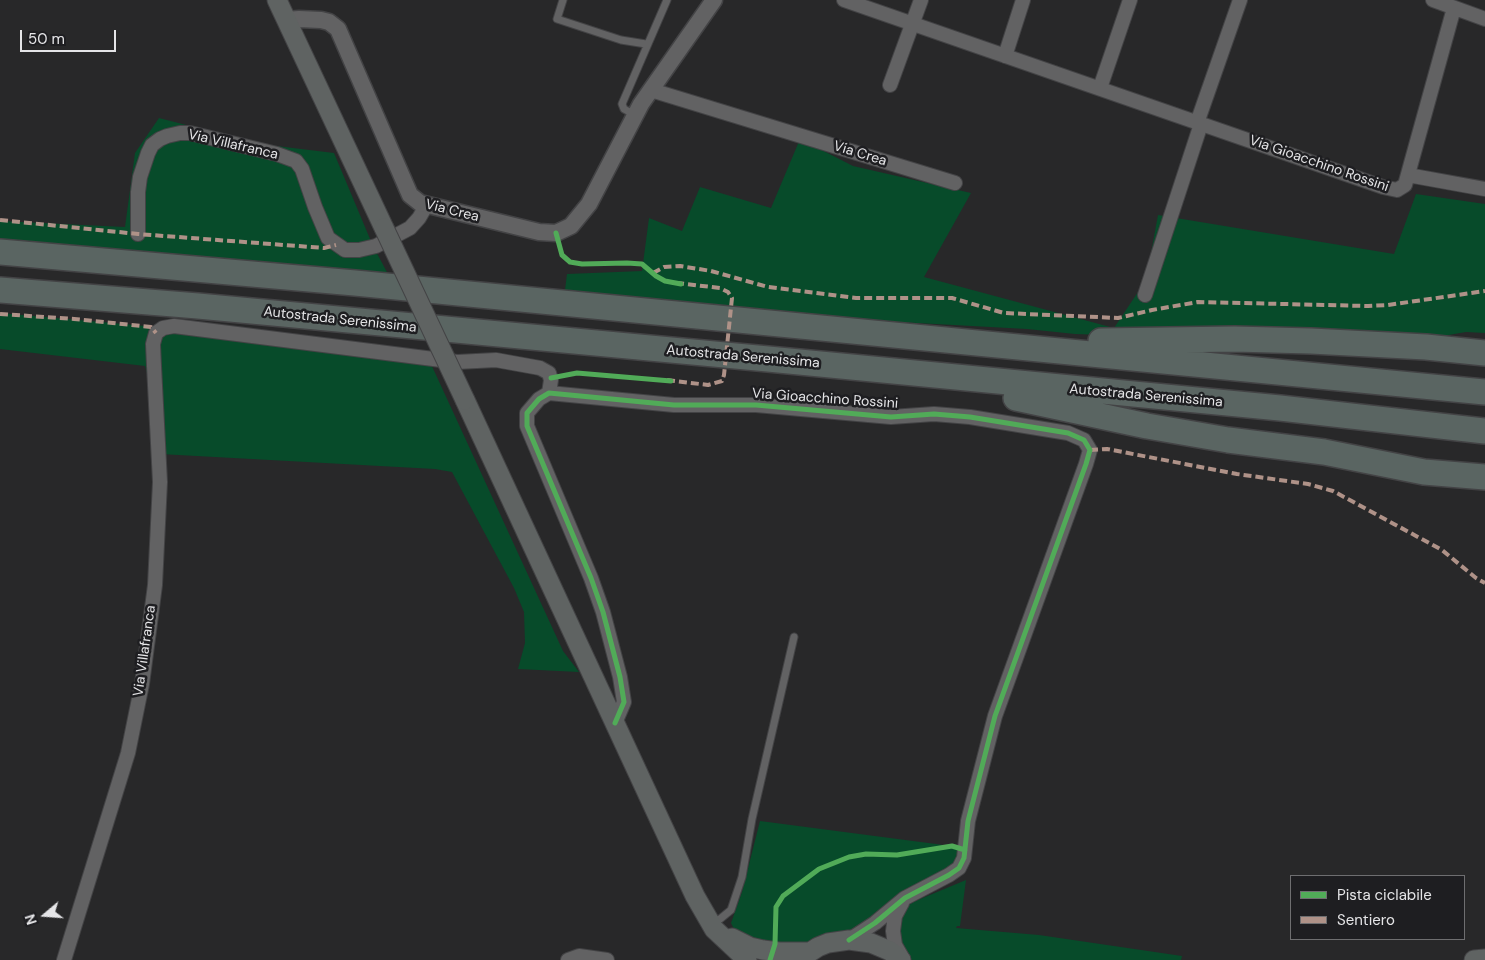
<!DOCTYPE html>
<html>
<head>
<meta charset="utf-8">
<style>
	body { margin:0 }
	#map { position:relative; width:1485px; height:960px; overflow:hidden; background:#282829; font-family:"DM Sans",sans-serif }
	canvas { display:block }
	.legend { position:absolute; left:1290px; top:875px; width:175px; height:65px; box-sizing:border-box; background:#1e1e21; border:1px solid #6e6e70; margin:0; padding:6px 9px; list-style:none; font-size:15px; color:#e5e5e7 }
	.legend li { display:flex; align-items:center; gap:10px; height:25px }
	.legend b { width:25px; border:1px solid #6e6e70 }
	.north { position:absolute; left:20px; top:890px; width:50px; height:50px; -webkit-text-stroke:4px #1e1e21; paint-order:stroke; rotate:252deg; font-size:14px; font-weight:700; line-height:20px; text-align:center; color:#e5e5e7 }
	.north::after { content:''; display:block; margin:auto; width:18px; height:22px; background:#e5e5e7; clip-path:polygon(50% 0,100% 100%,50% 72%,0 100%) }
	.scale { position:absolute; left:20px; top:30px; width:96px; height:22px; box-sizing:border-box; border:2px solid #e5e5e7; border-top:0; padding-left:6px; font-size:15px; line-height:18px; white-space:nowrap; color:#e5e5e7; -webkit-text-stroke:4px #1e1e21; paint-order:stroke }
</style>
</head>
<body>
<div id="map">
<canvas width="1485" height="960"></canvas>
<ul class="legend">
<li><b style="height:6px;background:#51ab58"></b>Pista ciclabile</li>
<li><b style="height:6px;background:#af9288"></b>Sentiero</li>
</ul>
<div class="north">N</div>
<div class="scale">50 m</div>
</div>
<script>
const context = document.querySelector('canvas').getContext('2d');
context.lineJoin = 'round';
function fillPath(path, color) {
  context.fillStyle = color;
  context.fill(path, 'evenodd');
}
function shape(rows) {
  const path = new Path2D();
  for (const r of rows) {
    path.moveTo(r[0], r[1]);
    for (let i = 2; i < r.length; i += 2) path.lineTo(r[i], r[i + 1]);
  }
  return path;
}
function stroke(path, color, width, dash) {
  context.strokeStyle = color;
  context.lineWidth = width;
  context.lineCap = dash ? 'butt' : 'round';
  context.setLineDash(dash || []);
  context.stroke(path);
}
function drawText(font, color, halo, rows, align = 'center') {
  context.font = font + ' "DM Sans",sans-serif';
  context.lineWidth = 5;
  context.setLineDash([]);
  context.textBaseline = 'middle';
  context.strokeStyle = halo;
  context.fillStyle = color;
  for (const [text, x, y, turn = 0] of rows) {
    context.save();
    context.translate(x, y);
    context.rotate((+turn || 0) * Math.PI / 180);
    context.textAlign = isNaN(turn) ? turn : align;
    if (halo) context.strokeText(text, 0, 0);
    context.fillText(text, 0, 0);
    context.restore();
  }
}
const green = shape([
	[159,118,260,144,334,153,373,246,388,274,0,242,0,221,125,227,135,153],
	[800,139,853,166,971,193,924,277,1114,328,1146,280,1158,215,1394,254,1416,194,1485,204,1485,333,1466,332,1425,339,1162,337,1075,334,1027,329,880,321,565,290,567,274,642,271,649,218,682,231,700,187,771,208],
	[0,313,425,351,563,651,579,672,518,669,525,643,524,612,514,588,452,472,435,469,160,454,159,416,145,366,0,349],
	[760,821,959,847,957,860,949,868,860,931,779,948,736,933,731,923,742,892],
	[966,880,960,926,957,926,956,928,1039,935,1182,956,1181,960,912,960,901,950,896,928,904,909,913,902]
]);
const service = shape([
	[563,0,557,19,621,40,646,44],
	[635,115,624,109,622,104,667,0],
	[711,922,720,919,731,910,742,877,752,819,794,637]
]);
const minor = shape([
	[844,0,1383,187,1397,190,1405,185,1454,8],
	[1433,0,1485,19],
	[1005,56,1023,0],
	[890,85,921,0],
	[1100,88,1130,0],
	[651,90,955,183],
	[1197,123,1240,0],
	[1408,175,1485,189],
	[138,234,138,192,140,177,148,153,152,145,160,139,167,136,180,133,190,133,277,154,296,161,302,169,315,207,328,238,345,250,359,250,376,246,410,228,419,218,426,206],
	[1145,295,1201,124],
	[615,723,624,702,620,677,603,612,591,578,527,426,527,413,539,399,549,393,674,405,756,405,891,417,934,414,970,417,1068,433,1084,440,1090,450,1086,464,995,716,968,821,964,858,959,868,949,875,905,898,875,923,849,940],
	[902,903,895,916,893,931,895,945,903,959],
	[64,960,128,753,142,684,155,585,160,482,154,366,153,344,156,333,163,328,174,326,457,362,496,360,540,368,549,373,551,380,549,393],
	[568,960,579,956,607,960]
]);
const tertiary = shape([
	[286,20,299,19,321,20,329,22,338,29,410,195,420,203,539,232,556,233,571,226,589,204,641,104,714,0]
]);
const secondary = shape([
	[277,0,384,228],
	[465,400,695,896,714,929,747,960],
	[732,938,750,947,763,950,779,952,808,952],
	[798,960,818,947,828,943,849,940,871,943,890,951,901,960],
	[1474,960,1485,959]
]);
const motorway = shape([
	[0,252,355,283,1485,392],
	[0,290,198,306,768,359,1280,408,1485,431],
	[1101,341,1234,339,1311,341,1426,347,1485,353],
	[1016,398,1147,426,1228,440,1324,452,1424,472,1485,477]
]);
const secondaryBridge = shape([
	[384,228,465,400]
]);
const quiet = shape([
	[0,220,138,234,324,248,336,245],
	[653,273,664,267,680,266,711,271,768,287,856,298,952,298,1004,313,1118,318,1152,310,1198,302,1368,306,1388,305,1485,291],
	[0,314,74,319,151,327,156,333],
	[667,380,708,385,722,381,724,375,732,298,728,292,720,288,677,283],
	[1090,450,1107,449,1237,474,1308,484,1333,491,1442,550,1476,578,1485,583]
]);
const cycleway = shape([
	[556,233,562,255,570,262,582,264,627,263,642,264,656,276,665,281,681,284],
	[551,378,577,373,671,381],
	[615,723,624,702,620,677,603,612,591,578,527,426,527,413,539,399,549,393,674,405,756,405,891,417,934,414,970,417,1068,433,1084,440,1090,450,1086,464,995,716,968,821,964,858,959,868,949,875,905,898,875,923,849,940],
	[770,960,775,944,776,907,783,896,819,869,849,857,866,854,897,855,952,846,965,850]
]);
const streetNames = [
	["Via Villafranca",233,145,13],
	["Via Crea",860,154,17],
	["Via Gioacchino Rossini",1319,164,19],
	["Via Crea",452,211,14],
	["Autostrada Serenissima",340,320,6],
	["Autostrada Serenissima",743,357,5],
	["Autostrada Serenissima",1146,396,5],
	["Via Gioacchino Rossini",825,399,4],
	["Via Villafranca",145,651,-82]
];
fillPath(green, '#074b2a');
stroke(service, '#434345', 9);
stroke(minor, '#434345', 16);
stroke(tertiary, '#434345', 19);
stroke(secondary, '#434345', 21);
stroke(motorway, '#434345', 28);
stroke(service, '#626263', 7);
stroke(minor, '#626263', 14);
stroke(tertiary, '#626263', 16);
stroke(secondary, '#5f6362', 19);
stroke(motorway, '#5a6562', 25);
stroke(secondaryBridge, '#434345', 21, []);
stroke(secondaryBridge, '#5f6362', 19);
stroke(quiet, '#af9288', 4, [8, 4]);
stroke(cycleway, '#51ab58', 5);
drawText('14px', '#e5e5e7', '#1e1e21', streetNames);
</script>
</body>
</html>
